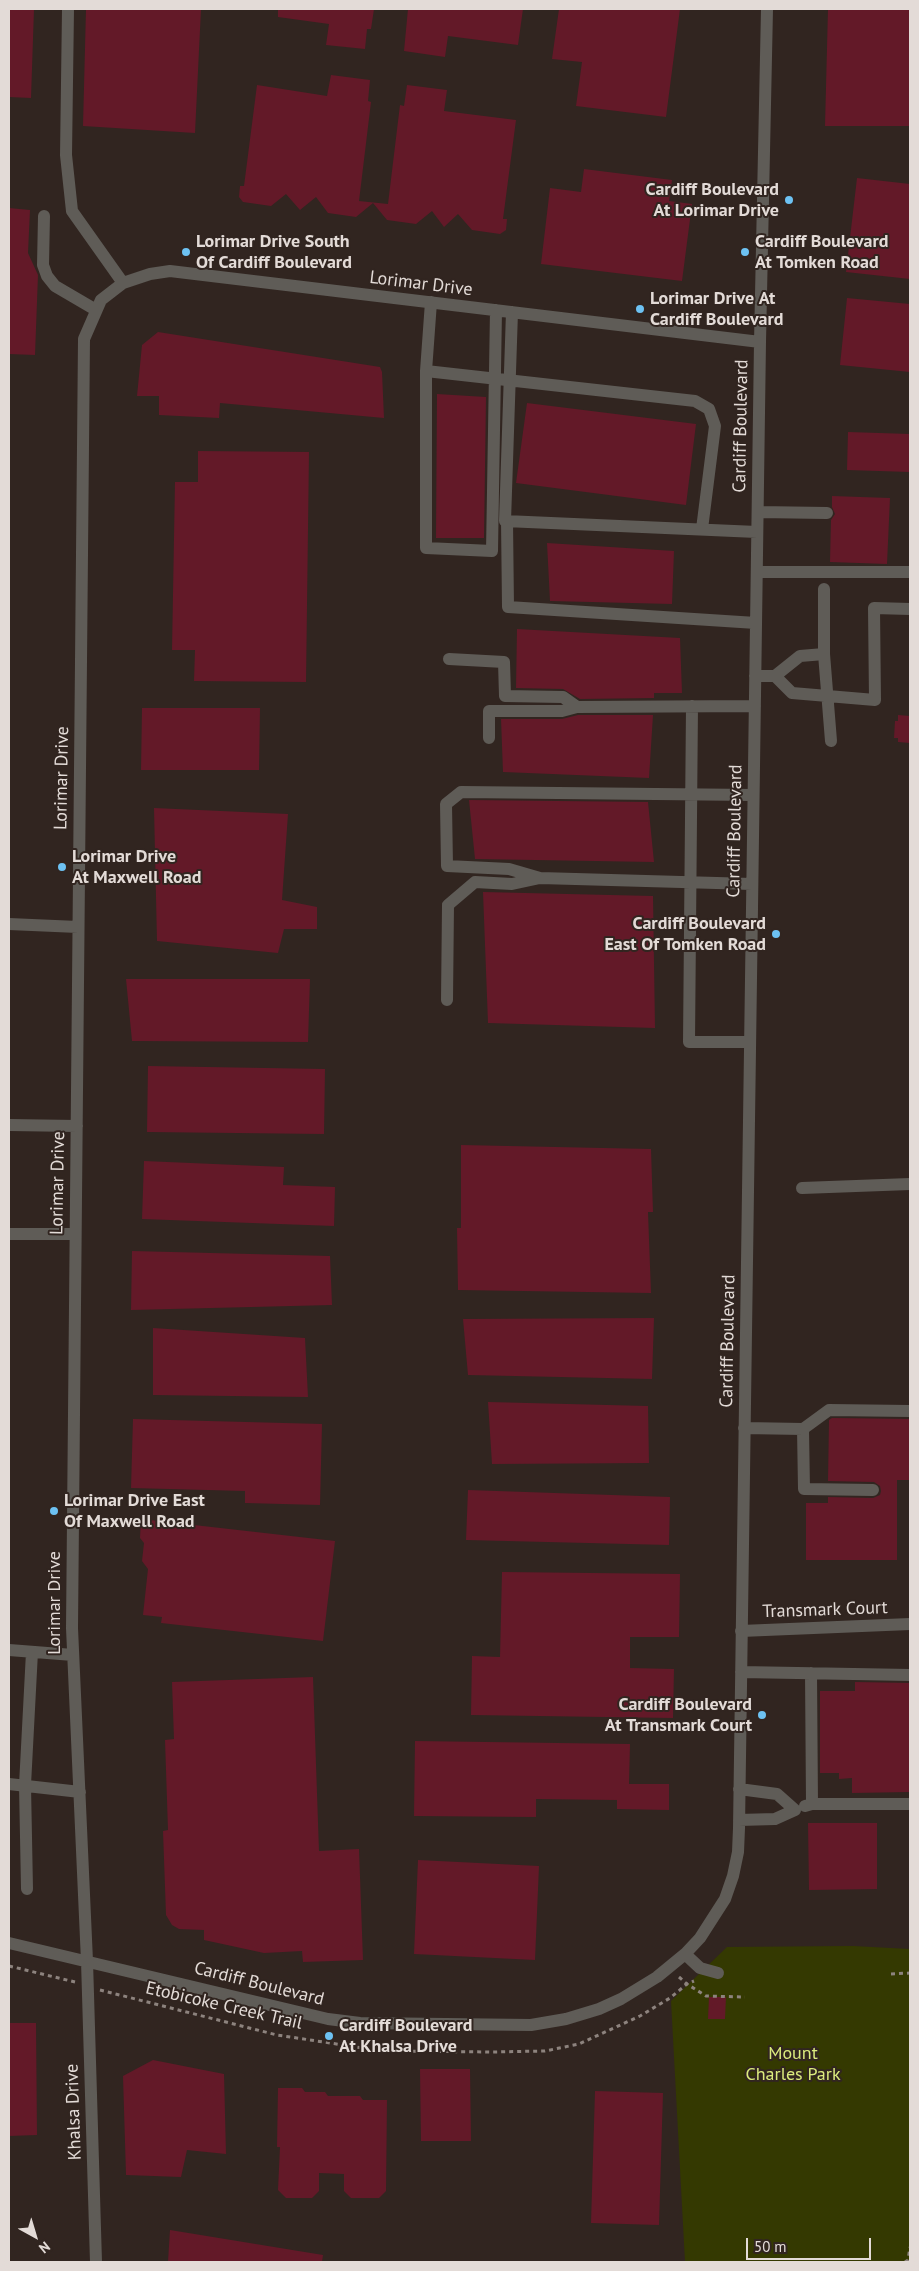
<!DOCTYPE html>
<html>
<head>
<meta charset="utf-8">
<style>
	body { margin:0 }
	#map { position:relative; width:919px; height:2271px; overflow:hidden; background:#312520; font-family:"PT Sans",sans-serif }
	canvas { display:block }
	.frame { position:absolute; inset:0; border:10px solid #e3dbd7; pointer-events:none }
	.north { position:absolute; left:10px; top:2211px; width:50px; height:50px; -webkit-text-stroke:4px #312520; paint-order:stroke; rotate:141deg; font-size:14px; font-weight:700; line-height:20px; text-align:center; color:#e3dbd7 }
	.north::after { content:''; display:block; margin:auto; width:18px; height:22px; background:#e3dbd7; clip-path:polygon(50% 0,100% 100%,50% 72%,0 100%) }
	.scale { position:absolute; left:746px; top:2238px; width:125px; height:22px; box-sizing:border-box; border:2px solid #e3dbd7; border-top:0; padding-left:6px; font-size:15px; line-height:18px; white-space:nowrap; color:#e3dbd7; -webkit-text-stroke:4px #312520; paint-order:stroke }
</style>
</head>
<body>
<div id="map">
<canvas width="919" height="2271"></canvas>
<div class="frame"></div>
<div class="north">N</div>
<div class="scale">50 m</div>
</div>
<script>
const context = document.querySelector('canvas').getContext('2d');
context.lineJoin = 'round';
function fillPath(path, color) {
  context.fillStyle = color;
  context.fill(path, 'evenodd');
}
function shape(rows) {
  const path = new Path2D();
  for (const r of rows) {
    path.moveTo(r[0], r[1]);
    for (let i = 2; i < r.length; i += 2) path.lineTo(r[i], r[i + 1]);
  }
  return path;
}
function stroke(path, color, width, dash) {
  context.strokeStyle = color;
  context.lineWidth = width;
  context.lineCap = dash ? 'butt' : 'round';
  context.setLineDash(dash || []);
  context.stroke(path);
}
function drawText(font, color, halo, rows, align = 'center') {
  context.font = font + ' "PT Sans",sans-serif';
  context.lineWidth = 4;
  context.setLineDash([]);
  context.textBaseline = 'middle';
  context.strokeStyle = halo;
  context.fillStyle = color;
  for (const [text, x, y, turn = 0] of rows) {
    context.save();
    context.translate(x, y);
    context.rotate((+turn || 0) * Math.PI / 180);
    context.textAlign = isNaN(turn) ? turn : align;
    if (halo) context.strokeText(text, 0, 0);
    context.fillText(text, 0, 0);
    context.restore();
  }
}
const green = shape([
	[853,1946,910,1949,910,2262,685,2262,671,2001,727,1947]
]);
const building = shape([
	[9,9,34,9,31,98,9,97],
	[86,9,201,9,195,133,83,126],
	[278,9,374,9,371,29,367,29,365,49,326,45,329,24,278,17],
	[408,9,523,9,518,45,448,36,445,57,404,51],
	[559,9,680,9,666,117,576,106,582,62,552,59],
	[828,9,910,9,910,126,825,126],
	[331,75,370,80,368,101,371,102,359,201,388,204,400,105,404,106,407,85,447,90,444,111,516,120,503,219,507,219,506,230,500,234,472,230,458,214,444,227,432,211,416,224,387,220,373,203,356,217,328,213,316,197,300,210,286,194,271,206,243,202,239,197,240,186,244,186,257,85,327,96],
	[584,169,672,180,669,201,692,204,682,281,541,264,550,188,581,192],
	[857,178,910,184,910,279,846,272],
	[9,208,30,210,28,253,38,275,35,355,9,354],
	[847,298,910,304,910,372,840,365],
	[158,332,380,367,382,372,384,418,220,403,219,418,159,415,159,396,137,396,142,345],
	[437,394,486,397,484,538,436,538],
	[527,403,696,424,686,505,516,483],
	[848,432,910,434,910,472,847,470],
	[198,451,309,452,306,682,194,681,195,650,172,650,175,482,198,482],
	[832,496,890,498,887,564,830,562,831,520,835,514,832,507],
	[547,543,674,551,672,604,550,601],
	[517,629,680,638,682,693,654,693,654,698,580,699,563,689,516,688],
	[142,708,260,708,259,770,141,770],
	[578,715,653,715,649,778,503,772,501,719,562,719],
	[898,715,910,716,910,743,898,742,898,738,894,738,895,721,898,721],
	[469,800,648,802,654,862,475,859],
	[154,808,288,814,282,900,317,907,317,929,284,929,278,953,157,941],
	[483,892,653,896,655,1028,488,1023],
	[126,979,310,979,308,1042,132,1041],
	[148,1066,325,1069,324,1134,147,1132],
	[461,1145,651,1149,653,1212,648,1212,651,1293,458,1290,457,1228,461,1228],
	[144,1161,284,1167,283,1185,335,1187,334,1226,142,1219],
	[132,1251,330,1256,332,1305,131,1310],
	[654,1318,652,1379,468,1375,463,1319],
	[153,1328,305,1338,308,1397,153,1395],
	[488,1402,648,1406,649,1463,492,1464],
	[832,1418,910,1419,910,1480,897,1480,897,1560,806,1560,806,1503,828,1503,828,1497,873,1498,880,1495,881,1491,880,1486,874,1482,828,1481,829,1420],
	[133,1419,322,1424,320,1505,245,1503,245,1491,131,1488],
	[468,1490,670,1497,669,1545,466,1540],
	[141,1519,335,1541,323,1641,161,1623,162,1617,143,1615,148,1569,142,1561,144,1543,140,1538],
	[502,1572,680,1574,679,1637,630,1637,630,1668,674,1669,673,1718,471,1715,472,1656,500,1657],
	[313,1677,319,1851,359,1849,363,1960,303,1962,302,1951,264,1953,204,1940,204,1930,179,1929,172,1925,166,1915,163,1831,168,1830,165,1740,174,1739,172,1682],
	[855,1682,910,1683,910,1792,852,1793,852,1778,839,1779,839,1773,820,1773,820,1691,855,1691],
	[415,1741,630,1744,629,1784,669,1784,669,1810,617,1809,617,1800,536,1799,536,1817,414,1816],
	[808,1823,877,1823,877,1889,809,1890],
	[418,1860,539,1866,535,1960,414,1954],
	[709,1997,726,1997,725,2019,708,2019],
	[9,2023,36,2023,37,2135,9,2136],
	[153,2060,224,2074,226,2154,187,2150,181,2177,126,2175,123,2076],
	[420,2069,470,2069,471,2141,421,2141],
	[278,2088,302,2088,305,2092,325,2092,328,2096,360,2096,363,2100,387,2100,386,2191,379,2198,351,2198,344,2191,344,2174,319,2173,319,2191,312,2198,286,2198,278,2190,280,2147,277,2147],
	[595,2091,663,2093,659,2225,591,2223],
	[170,2230,323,2255,322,2262,168,2262]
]);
const path = shape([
	[9,1966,75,1982],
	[891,1974,910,1973],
	[679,1977,687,1984,706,1996,745,1997],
	[100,1990,277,2035,383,2051,491,2052,545,2051,579,2044,640,2016,670,1998,687,1984,694,1981],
	[905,2262,908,2260,910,2247]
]);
const minor = shape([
	[68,9,66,155,72,211,123,283],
	[44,216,43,265,47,276,55,286,96,310],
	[431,302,426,371,695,401,709,409,715,426,702,529],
	[512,312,505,521,757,532],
	[426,371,426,548,492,551,496,310],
	[758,512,827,513],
	[507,521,508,607,756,623],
	[757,572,910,572],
	[824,654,831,741],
	[449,659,504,662,505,696,563,697,577,707],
	[755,676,775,676,792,693,875,700,874,608,910,609],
	[775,676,800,656,824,654,824,589],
	[692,706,689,1042,750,1042],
	[489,738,489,711,562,711,577,707,755,706],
	[540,878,509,869,447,866,446,804,461,792,753,795],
	[9,924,78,927],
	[447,1000,448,905,475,882,512,884,540,878,752,884],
	[9,1125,77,1126],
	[802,1188,910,1184],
	[9,1234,75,1234],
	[744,1428,803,1429,829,1410,910,1411],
	[803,1429,804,1489,873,1490],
	[741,1631,910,1624],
	[9,1650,73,1655],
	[741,1672,910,1675],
	[811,1673,812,1804],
	[9,1784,80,1792],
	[805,1806,812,1804,910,1804],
	[739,1820,775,1819,795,1810,777,1794,739,1789],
	[27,1889,25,1785,32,1652],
	[9,1943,328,2019,360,2023,531,2025,566,2019,599,2009,621,1999,657,1977,685,1954,700,1938,725,1899,733,1876,738,1852,739,1828,760,342,767,9],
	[685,1954,700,1968,718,1973],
	[96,2262,87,1961,72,1628,84,339,101,300,123,283,150,274,170,271,760,342]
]);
const markers = [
	[789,200,5,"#6dc2f3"],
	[186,252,5,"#6dc2f3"],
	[745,252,5,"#6dc2f3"],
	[640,309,5,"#6dc2f3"],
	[62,867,5,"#6dc2f3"],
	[776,934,5,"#6dc2f3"],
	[54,1511,5,"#6dc2f3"],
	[762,1715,5,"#6dc2f3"],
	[329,2036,5,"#6dc2f3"]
];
const poiNames = [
	["Cardiff Boulevard",779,190,"right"],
	["At Lorimar Drive",779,211,"right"],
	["Lorimar Drive South",196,242],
	["Of Cardiff Boulevard",196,263],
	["Cardiff Boulevard",755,242],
	["At Tomken Road",755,263],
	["Lorimar Drive At",650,299],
	["Cardiff Boulevard",650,320],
	["Lorimar Drive",72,857],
	["At Maxwell Road",72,878],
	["Cardiff Boulevard",766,924,"right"],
	["East Of Tomken Road",766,945,"right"],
	["Lorimar Drive East",64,1501],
	["Of Maxwell Road",64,1522],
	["Cardiff Boulevard",752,1705,"right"],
	["At Transmark Court",752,1726,"right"],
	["Cardiff Boulevard",339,2026],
	["At Khalsa Drive",339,2047]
];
const streetNames = [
	["Lorimar Drive",421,284,7],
	["Cardiff Boulevard",741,426,-89],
	["Lorimar Drive",62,778,-89],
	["Cardiff Boulevard",735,831,-89],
	["Lorimar Drive",58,1183,-89],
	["Cardiff Boulevard",728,1341,-89],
	["Lorimar Drive",55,1603,-90],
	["Transmark Court",825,1610,-2],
	["Cardiff Boulevard",259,1984,14],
	["Etobicoke Creek Trail",224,2006,13],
	["Khalsa Drive",74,2112,-92]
];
const parkNames = [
	["Mount",793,2054],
	["Charles Park",793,2075]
];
fillPath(green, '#343901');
fillPath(building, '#631928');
stroke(path, '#8d837e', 3, [4, 4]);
stroke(minor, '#5f5c57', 12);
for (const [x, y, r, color] of markers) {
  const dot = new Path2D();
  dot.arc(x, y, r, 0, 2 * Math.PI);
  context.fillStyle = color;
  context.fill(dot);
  stroke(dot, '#312520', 2);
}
drawText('bold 18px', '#e3dbd7', '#312520', poiNames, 'left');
drawText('18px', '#e3dbd7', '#312520', streetNames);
drawText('18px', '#dbeb7d', '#312520', parkNames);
</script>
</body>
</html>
